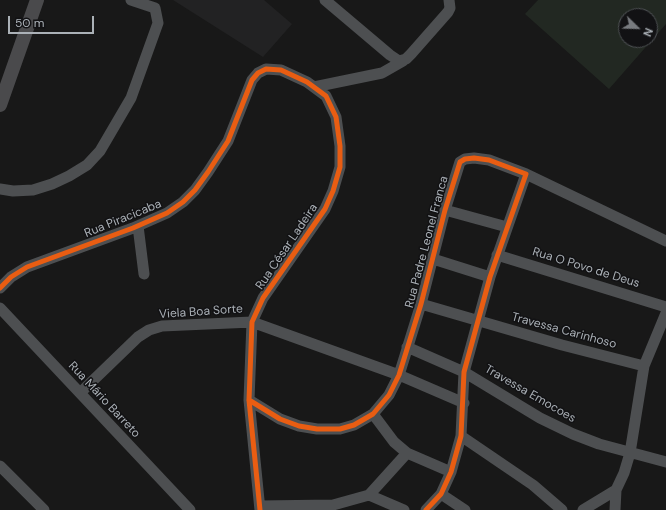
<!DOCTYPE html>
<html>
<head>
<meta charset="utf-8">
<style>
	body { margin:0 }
	#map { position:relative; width:666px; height:510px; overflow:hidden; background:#181818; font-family:"DM Sans",sans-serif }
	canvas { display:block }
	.north { position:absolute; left:618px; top:8px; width:40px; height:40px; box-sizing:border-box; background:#121214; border:1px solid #4f5255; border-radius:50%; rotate:113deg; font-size:11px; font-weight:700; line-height:16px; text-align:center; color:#abb1b7 }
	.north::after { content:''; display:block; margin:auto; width:14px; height:18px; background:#787b7f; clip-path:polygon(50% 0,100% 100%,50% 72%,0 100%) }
	.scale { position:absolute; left:8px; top:16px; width:86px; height:18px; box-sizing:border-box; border:2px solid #abb1b7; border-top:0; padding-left:5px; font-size:12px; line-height:14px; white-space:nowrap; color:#abb1b7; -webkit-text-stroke:3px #121214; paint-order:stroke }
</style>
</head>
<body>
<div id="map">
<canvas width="666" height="510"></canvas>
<div class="north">N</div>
<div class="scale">50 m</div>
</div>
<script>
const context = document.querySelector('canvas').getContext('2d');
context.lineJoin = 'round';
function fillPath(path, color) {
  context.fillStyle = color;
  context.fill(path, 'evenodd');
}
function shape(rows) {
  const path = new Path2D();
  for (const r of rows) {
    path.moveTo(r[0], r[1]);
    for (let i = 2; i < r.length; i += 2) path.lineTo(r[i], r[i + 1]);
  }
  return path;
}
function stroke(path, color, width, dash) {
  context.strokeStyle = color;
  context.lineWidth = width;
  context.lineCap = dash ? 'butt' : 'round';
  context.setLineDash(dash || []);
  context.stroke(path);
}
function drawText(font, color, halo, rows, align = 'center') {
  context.font = font + ' "DM Sans",sans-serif';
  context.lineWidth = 3;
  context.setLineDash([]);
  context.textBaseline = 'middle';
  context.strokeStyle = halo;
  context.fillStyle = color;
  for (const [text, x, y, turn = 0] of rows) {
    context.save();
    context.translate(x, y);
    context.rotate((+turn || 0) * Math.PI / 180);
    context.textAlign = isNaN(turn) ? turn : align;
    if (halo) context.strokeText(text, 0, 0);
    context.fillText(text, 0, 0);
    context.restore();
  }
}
const built = shape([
	[173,0,264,0,292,24,263,57]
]);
const green = shape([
	[538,0,666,0,666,24,609,89,525,14],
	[626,16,650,16,650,40,626,40]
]);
const minor = shape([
	[325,0,390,55,399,61,406,59,411,54,448,12,450,8,449,0],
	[314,87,382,73,403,61],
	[526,174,666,241],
	[0,189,13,191,33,190,52,184,69,176,87,165,100,151,131,98,158,23,155,8,131,0],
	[445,210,507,227],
	[138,226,144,274],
	[497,255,666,307],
	[433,259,490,277],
	[0,288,11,277,27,267,133,228,167,213,183,202,195,190,208,172,228,141,252,80,258,73,266,69,281,70,307,82,326,96,336,117,340,146,340,167,333,191,325,209,263,298,252,322,249,400,260,510],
	[421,304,562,345,644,366],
	[0,308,190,510],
	[407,347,464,372,540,418,573,434,599,444,666,462],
	[80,393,138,337,149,330,162,326,252,322,399,375,464,403],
	[249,400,280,419,299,426,317,429,340,429,354,425,373,414,389,395,399,375,421,304,445,210,460,162,465,159,474,158,489,160,526,174,490,277,464,372,461,436,451,472,441,494,426,510],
	[373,414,394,442,407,453,451,472],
	[461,436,533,485,562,510],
	[0,466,44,510],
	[441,494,465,510],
	[369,495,407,453],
	[260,506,333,505,369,495,404,510],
	[583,510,616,490],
	[615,510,616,490,624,473,630,453,644,366,666,313]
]);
const major = shape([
	[0,105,37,0]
]);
const cycleway = shape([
	[0,288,11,277,27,267,133,228,167,213,183,202,195,190,208,172,228,141,252,80,258,73,266,69,281,70,307,82,326,96,336,117,340,146,340,167,333,191,325,209,263,298,252,322,249,400,260,510],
	[249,400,280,419,299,426,317,429,340,429,354,425,373,414,389,395,399,375,421,304,445,210,460,162,465,159,474,158,489,160,526,174,490,277,464,372,461,436,451,472,441,494,426,510]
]);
const streetNames = [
	["Rua Piracicaba",123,219,-22],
	["Rua Padre Leonel Franca",427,242,-75],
	["Rua César Ladeira",287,247,-56],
	["Rua O Povo de Deus",586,268,17],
	["Viela Boa Sorte",201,312,-4],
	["Travessa Carinhoso",564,331,15],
	["Travessa Emocoes",530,394,30],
	["Rua Mário Barreto",104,400,47]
];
fillPath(built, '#222223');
fillPath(green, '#222822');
stroke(minor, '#4d4f51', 11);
stroke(major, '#4a4a4c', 14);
stroke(cycleway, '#e95d12', 5);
drawText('12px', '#abb1b7', '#121214', streetNames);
</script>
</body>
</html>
